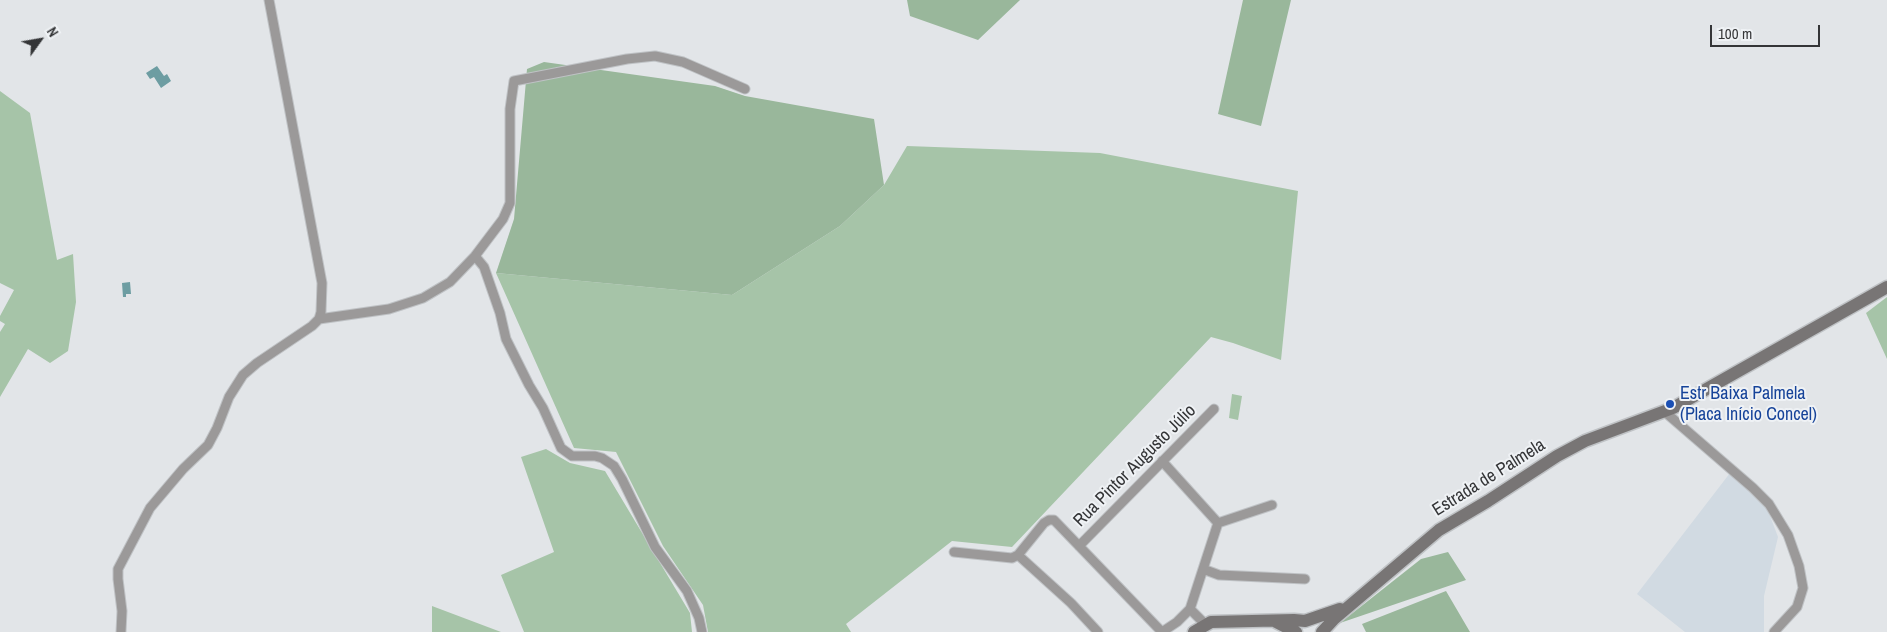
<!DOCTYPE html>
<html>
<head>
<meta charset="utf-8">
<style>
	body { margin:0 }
	#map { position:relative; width:1887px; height:632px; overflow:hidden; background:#e2e5e8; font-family:"Archivo Narrow",sans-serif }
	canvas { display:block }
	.north { position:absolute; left:15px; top:15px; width:50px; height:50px; -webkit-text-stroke:4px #eff2f5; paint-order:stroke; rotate:58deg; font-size:14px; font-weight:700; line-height:20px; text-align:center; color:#343537 }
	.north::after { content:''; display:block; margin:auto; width:18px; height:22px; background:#343537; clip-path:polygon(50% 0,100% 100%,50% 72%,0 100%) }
	.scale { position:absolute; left:1710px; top:25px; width:110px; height:22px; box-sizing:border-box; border:2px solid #343537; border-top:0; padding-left:6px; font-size:15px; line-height:18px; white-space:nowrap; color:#343537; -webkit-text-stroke:4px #eff2f5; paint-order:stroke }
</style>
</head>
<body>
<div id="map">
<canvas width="1887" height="632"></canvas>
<div class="north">N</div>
<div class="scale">100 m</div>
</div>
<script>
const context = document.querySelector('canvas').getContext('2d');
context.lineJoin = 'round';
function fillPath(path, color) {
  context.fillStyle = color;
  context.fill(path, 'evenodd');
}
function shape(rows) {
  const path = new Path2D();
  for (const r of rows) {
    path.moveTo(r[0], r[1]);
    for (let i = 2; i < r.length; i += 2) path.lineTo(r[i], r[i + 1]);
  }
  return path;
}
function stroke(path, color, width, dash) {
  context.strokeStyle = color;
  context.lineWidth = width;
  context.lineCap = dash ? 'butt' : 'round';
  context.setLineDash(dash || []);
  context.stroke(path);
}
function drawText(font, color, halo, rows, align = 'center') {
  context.font = font + ' "Archivo Narrow",sans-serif';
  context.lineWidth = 4;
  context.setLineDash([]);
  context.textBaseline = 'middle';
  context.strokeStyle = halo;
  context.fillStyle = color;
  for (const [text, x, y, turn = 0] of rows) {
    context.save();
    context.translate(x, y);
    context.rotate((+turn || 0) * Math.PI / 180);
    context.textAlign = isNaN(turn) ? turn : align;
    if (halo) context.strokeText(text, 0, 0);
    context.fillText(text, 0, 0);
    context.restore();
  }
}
const built = shape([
	[1730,473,1767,508,1778,537,1764,596,1764,632,1685,632,1637,594]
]);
const green = shape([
	[0,91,30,113,57,260,73,254,76,302,68,351,50,363,28,349,0,397,0,332,5,324,0,321,0,316,14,290,0,283],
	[907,146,1100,153,1298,191,1281,360,1233,343,1211,337,1012,547,952,541,846,624,851,632,708,632,703,605,663,546,616,452,574,448,496,273,732,295,840,226,884,185],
	[1887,297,1887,359,1866,313],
	[1232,394,1242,396,1238,420,1229,418],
	[546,449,570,463,605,471,690,613,692,632,524,632,501,575,554,552,521,457],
	[432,606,501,632,432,632]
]);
const forest = shape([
	[907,0,1020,0,978,40,910,16],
	[1243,0,1291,0,1261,126,1218,114],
	[544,62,715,86,745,96,874,119,884,185,840,226,732,295,496,273,514,219,527,69],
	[1448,552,1466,580,1340,623,1421,559],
	[1446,591,1470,632,1366,632,1362,624]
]);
const water = shape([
	[157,66,164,76,167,74,171,81,161,88,154,77,150,79,146,73],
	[130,282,131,294,126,294,126,297,123,297,122,283]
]);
const street = shape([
	[475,256,484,267,500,313,506,339,529,385,543,408,561,448,572,456,595,456,602,458,614,466,622,479,655,547,687,591,699,618,702,632],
	[319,319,389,309,423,298,450,282,475,256,503,219,510,203,510,109,514,81,627,59,655,56,683,62,745,89],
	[1665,412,1753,488,1769,504,1788,535,1799,566,1803,588,1797,607,1774,632],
	[1162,461,1218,523],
	[1079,546,1214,409],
	[954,552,1012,558,1018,555,1044,523,1049,520,1054,520,1162,632,1177,622,1190,609,1205,624],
	[1018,555,1071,603,1098,632],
	[1203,569,1219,575,1305,579],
	[1190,609,1218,523,1272,505],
	[121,632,122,611,118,579,118,569,150,508,183,469,208,445,217,428,229,397,243,375,257,363,312,326,319,319,321,312,322,283,269,0]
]);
const secondary = shape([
	[1276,622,1296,632],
	[1194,632,1211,622,1294,620,1305,621,1340,609],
	[1322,632,1334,619,1439,530,1488,501,1557,456,1585,441,1673,408,1887,287]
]);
const markers = [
	[1670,404,5,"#1a4fb4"]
];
const transitNames = [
	["Estr Baixa Palmela",1680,394],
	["(Placa Início Concel)",1680,415]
];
const streetNames = [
	["Rua Pintor Augusto Júlio",1135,466,-45],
	["Estrada de Palmela",1489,478,-32]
];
fillPath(built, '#d1dae2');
fillPath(green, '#a6c4a8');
fillPath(forest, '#99b79b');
fillPath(water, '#6d9da2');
stroke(street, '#bfc2c5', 11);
stroke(secondary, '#bfc2c5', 15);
stroke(street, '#9b9999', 9);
stroke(secondary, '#787575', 12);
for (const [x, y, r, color] of markers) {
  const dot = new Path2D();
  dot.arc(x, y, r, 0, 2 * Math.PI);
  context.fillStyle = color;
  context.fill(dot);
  stroke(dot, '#eff2f5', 2);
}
drawText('18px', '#164399', '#eff2f5', transitNames, 'left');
drawText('18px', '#343537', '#eff2f5', streetNames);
</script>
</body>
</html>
